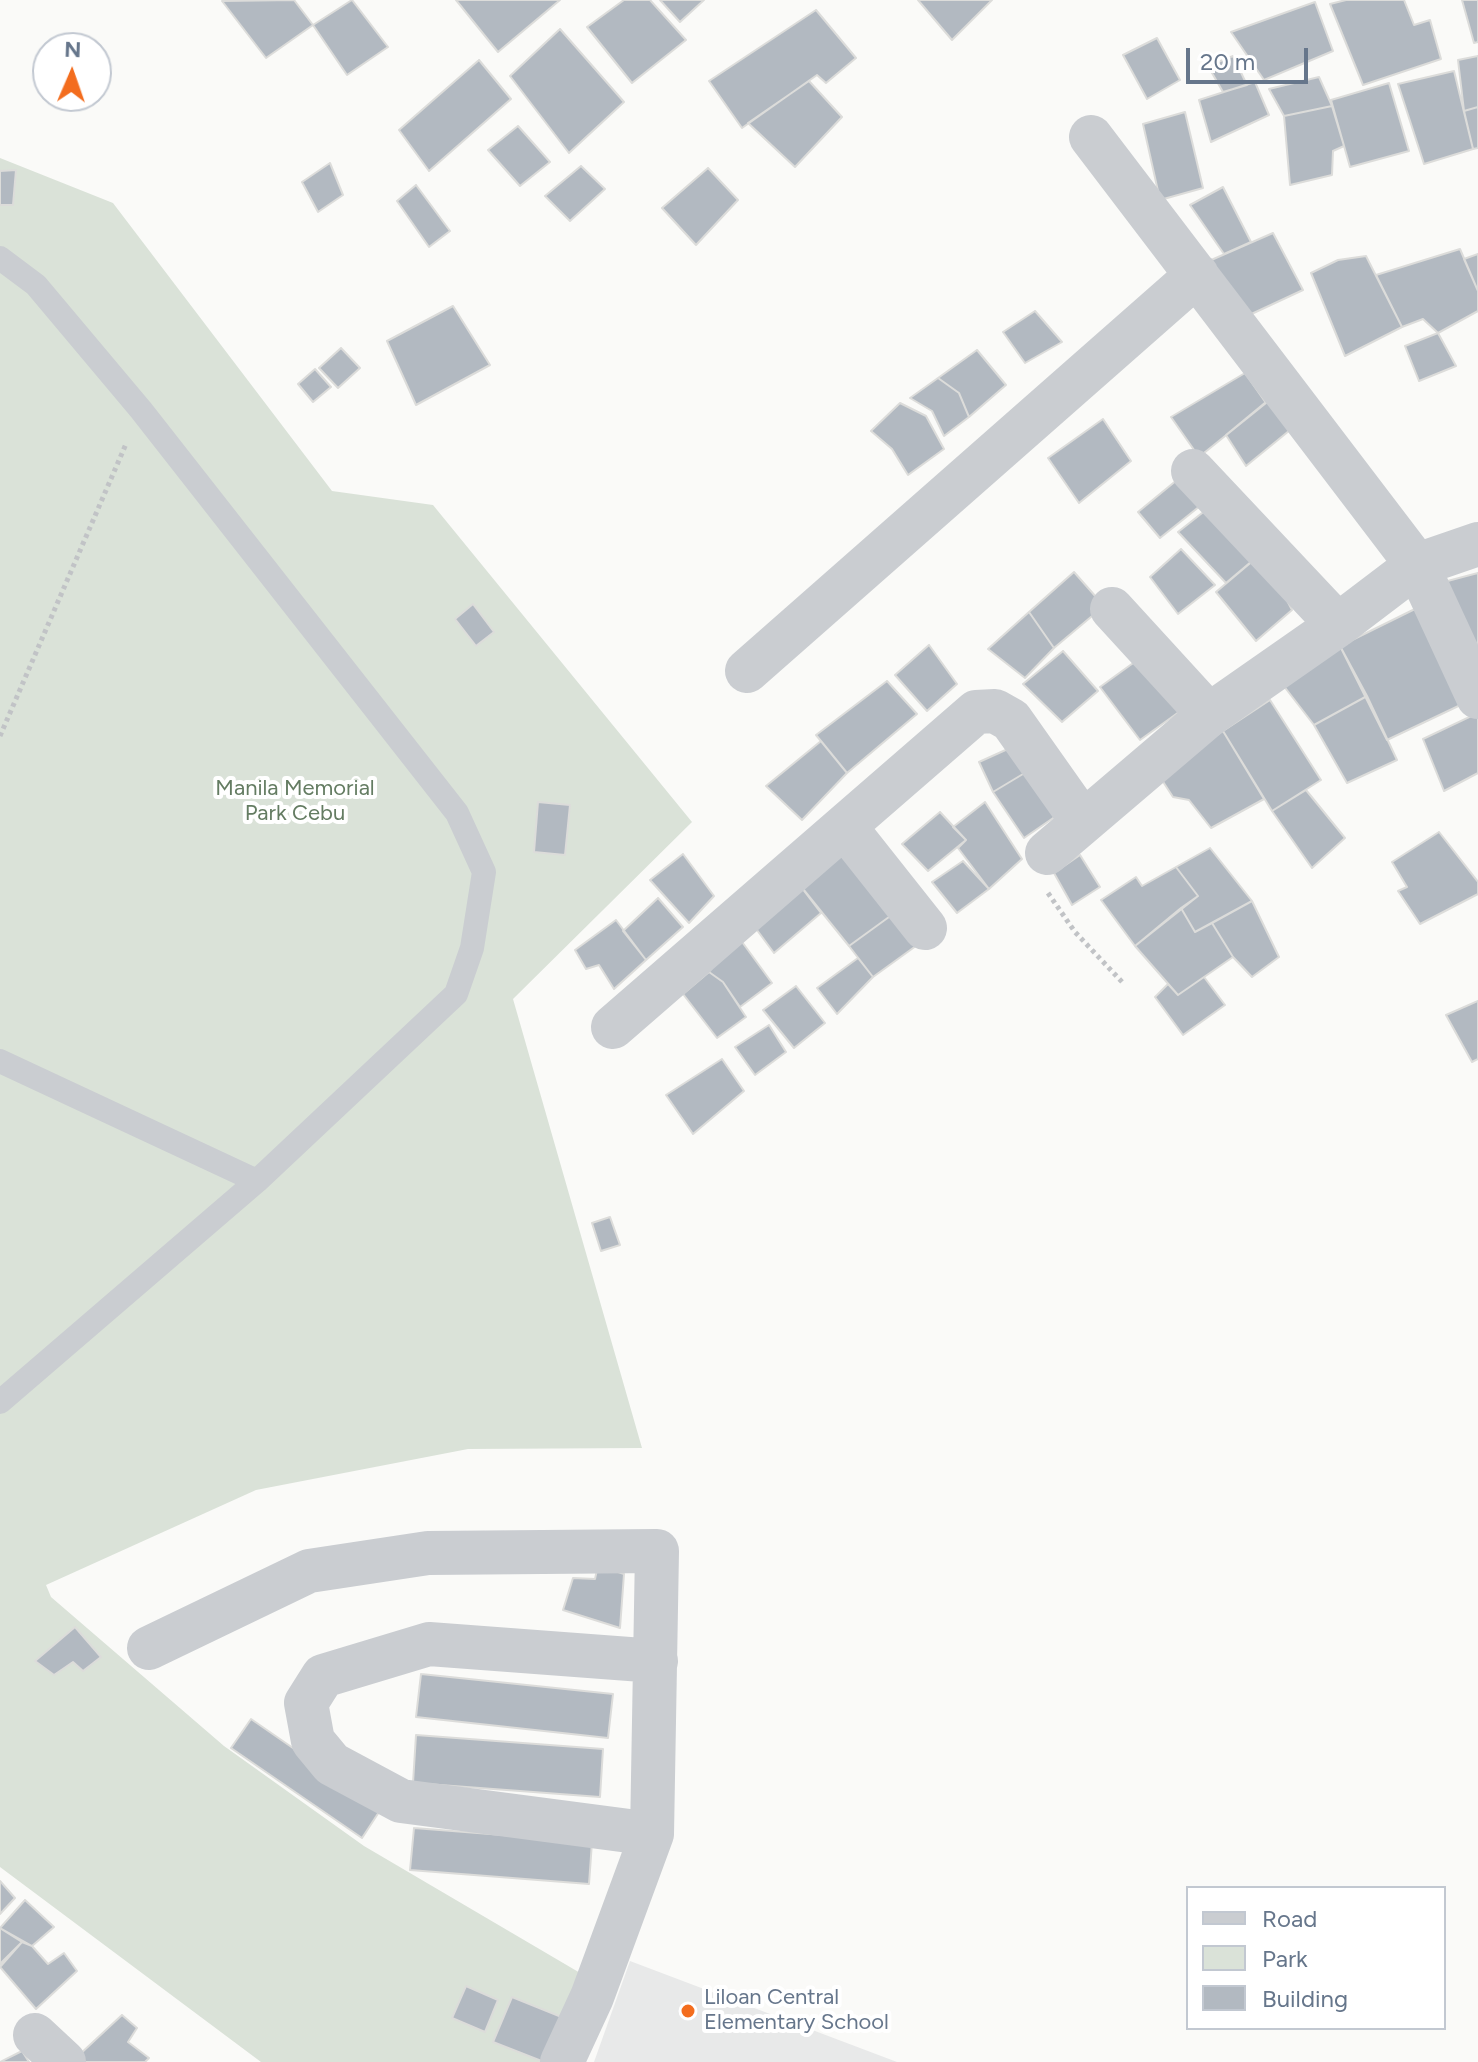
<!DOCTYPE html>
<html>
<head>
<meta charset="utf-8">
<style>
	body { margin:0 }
	#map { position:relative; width:1478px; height:2062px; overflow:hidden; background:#fafaf8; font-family:Figtree,sans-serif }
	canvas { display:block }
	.legend { position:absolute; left:1186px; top:1886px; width:260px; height:144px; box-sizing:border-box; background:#fff; border:2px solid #c2c8d1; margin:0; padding:10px 14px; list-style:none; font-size:24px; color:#66768b }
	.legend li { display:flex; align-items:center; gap:16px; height:40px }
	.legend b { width:40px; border:2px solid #c2c8d1 }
	.north { position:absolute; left:32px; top:32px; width:80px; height:80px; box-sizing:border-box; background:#fff; border:2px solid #c2c8d1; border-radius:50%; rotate:2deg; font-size:22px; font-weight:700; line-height:32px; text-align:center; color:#66768b }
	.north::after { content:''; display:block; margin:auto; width:28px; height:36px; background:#f36d1e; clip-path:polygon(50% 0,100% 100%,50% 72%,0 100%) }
	.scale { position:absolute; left:1186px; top:48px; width:122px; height:36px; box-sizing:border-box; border:4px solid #66768b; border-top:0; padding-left:10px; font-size:24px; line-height:28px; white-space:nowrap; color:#66768b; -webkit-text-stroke:6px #fff; paint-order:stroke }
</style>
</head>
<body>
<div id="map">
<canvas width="1478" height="2062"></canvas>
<ul class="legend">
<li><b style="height:10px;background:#cacdd1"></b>Road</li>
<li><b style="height:22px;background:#dae2d8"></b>Park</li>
<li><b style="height:22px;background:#b2b9c1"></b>Building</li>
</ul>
<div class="north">N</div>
<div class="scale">20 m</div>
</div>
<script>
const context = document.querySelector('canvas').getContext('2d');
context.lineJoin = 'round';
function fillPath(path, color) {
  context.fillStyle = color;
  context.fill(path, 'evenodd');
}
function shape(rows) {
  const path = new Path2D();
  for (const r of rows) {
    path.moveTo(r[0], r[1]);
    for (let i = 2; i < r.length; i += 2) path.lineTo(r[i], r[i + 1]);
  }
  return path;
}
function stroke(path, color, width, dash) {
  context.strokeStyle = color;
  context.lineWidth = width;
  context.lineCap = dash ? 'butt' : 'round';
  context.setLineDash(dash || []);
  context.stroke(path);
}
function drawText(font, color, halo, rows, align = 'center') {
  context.font = font + ' Figtree,sans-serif';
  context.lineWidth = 8;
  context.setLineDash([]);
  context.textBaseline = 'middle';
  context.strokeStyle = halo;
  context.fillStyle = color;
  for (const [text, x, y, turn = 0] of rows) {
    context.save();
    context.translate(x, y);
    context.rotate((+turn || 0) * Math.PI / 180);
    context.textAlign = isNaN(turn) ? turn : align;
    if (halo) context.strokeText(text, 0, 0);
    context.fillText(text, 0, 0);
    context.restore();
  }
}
const built = shape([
	[630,1961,897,2062,594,2062]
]);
const green = shape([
	[0,158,113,203,332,491,433,505,692,822,513,999,642,1448,468,1449,256,1490,46,1585,51,1597,224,1746,364,1846,587,1977,555,2062,261,2062,0,1867]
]);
const building = shape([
	[294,0,313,25,266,58,222,1,294,0],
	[352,0,388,47,347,75,313,25,352,0],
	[456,0,560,0,498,52,456,0],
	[624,0,650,0,686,40,632,83,587,27,624,0],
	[660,0,704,0,680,22,660,0],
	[918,0,992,0,952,40,918,0],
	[1346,0,1404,0,1414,25,1430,20,1441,59,1363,85,1330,4,1346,0],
	[1462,0,1478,0,1478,42,1474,43,1462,0],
	[1315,2,1333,51,1264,80,1231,32,1315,2],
	[816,10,856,58,826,83,817,75,742,128,709,81,816,10],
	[560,29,624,102,569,153,510,76,560,29],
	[1157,38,1180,80,1147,99,1123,55,1157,38],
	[1233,56,1247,85,1223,92,1208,66,1233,56],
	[1478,56,1478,107,1464,111,1458,60,1478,56],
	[479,60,511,99,429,171,399,130,479,60],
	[1454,71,1473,149,1424,164,1398,84,1454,71],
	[1319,77,1332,106,1284,116,1269,89,1319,77],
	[809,81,842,117,795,167,748,123,809,81],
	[1255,82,1269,115,1211,142,1199,100,1255,82],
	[1389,83,1409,151,1350,167,1331,100,1389,83],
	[1332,106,1344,146,1333,151,1332,175,1290,185,1284,116,1332,106],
	[1478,107,1478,148,1473,149,1464,111,1478,107],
	[1185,112,1203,188,1160,200,1143,124,1185,112],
	[518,126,550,162,520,186,488,150,518,126],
	[330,163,343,195,318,212,302,182,330,163],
	[581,166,605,189,570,221,545,196,581,166],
	[708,168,738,200,696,245,662,208,708,168],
	[16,170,13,205,0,205,0,171,16,170],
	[416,185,450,231,429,247,397,201,416,185],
	[1223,187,1251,242,1224,254,1190,205,1223,187],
	[1273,233,1303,290,1245,317,1209,261,1273,233],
	[1460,249,1478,291,1478,311,1438,333,1423,319,1402,327,1376,275,1460,249],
	[1478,254,1478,291,1464,259,1478,254],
	[1366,256,1402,327,1345,356,1311,273,1338,260,1366,256],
	[453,306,490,365,416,405,387,341,453,306],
	[1035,311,1062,342,1025,363,1003,332,1035,311],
	[1438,333,1456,366,1419,381,1405,346,1438,333],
	[341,348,360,368,338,388,319,368,341,348],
	[977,350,1006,385,969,417,959,393,938,378,977,350],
	[315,369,331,387,313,402,298,384,315,369],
	[1245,373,1266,403,1199,457,1171,417,1245,373],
	[938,378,959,393,969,417,944,436,932,411,910,398,938,378],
	[1272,397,1295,426,1246,466,1226,435,1272,397],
	[900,403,926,416,944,449,908,475,892,449,871,431,900,403],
	[1103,419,1131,461,1079,503,1048,458,1103,419],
	[1183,475,1205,502,1160,538,1138,512,1183,475],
	[1216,502,1265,550,1226,583,1178,532,1216,502],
	[1181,549,1215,585,1178,614,1150,577,1181,549],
	[1255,559,1279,585,1292,610,1256,641,1216,592,1255,559],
	[1074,572,1104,606,1054,648,1029,612,1074,572],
	[1478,573,1478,643,1462,650,1440,583,1478,573],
	[473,604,494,632,476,646,455,619,473,604],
	[1425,604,1471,700,1387,740,1340,646,1425,604],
	[1029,612,1054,648,1025,678,988,649,1029,612],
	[929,645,957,684,927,711,895,675,929,645],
	[1340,646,1367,696,1314,725,1283,685,1340,646],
	[1063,651,1098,691,1062,722,1023,684,1063,651],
	[1147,653,1179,712,1140,740,1100,687,1147,653],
	[887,681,917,714,847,773,816,735,887,681],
	[1367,696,1397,760,1347,783,1314,725,1367,696],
	[1270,700,1321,780,1272,811,1223,731,1270,700],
	[1478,713,1478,773,1444,791,1423,739,1478,713],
	[1223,731,1264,799,1211,828,1189,800,1173,797,1158,774,1223,731],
	[821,741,847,773,802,820,766,786,821,741],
	[1010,748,1028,771,993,792,979,762,1010,748],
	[1028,771,1059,814,1024,838,993,792,1028,771],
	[1306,790,1345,838,1312,868,1272,811,1306,790],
	[538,802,570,805,565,855,534,852,538,802],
	[985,802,1022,859,989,889,958,848,966,840,953,827,985,802],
	[940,812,966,840,928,871,902,844,940,812],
	[1439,832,1478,882,1478,894,1420,924,1398,891,1407,887,1392,862,1439,832],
	[850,840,900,909,849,946,795,879,850,840],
	[1210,848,1252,901,1195,932,1181,908,1198,896,1176,867,1210,848],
	[683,854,714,896,689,923,650,880,683,854],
	[1080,855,1100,887,1072,905,1054,873,1080,855],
	[963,861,989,889,957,913,932,882,963,861],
	[1176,867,1198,896,1135,946,1101,900,1136,877,1142,886,1176,867],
	[795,879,821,913,774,953,751,922,795,879],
	[658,898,683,927,646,960,623,931,658,898],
	[1252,901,1279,957,1252,977,1233,957,1212,923,1252,901],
	[1181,908,1195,932,1212,923,1233,957,1178,995,1135,946,1181,908],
	[900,909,920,943,873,977,849,946,900,909],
	[616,920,646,960,614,989,599,965,586,969,575,950,616,920],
	[737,935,772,983,740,1007,723,982,709,972,737,935],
	[858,958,873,977,837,1014,817,988,858,958],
	[709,972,723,982,746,1017,717,1038,683,994,709,972],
	[1204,977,1225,1005,1183,1035,1155,997,1168,984,1178,995,1204,977],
	[796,986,825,1023,794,1048,763,1010,796,986],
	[1478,1001,1478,1059,1472,1062,1446,1015,1478,1001],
	[769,1025,786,1052,755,1075,735,1047,769,1025],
	[722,1059,744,1091,693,1134,666,1095,722,1059],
	[610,1217,620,1245,601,1251,592,1223,610,1217],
	[598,1565,624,1574,620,1628,563,1610,573,1578,595,1579,598,1565],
	[75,1627,101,1657,83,1671,73,1662,54,1675,35,1661,75,1627],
	[421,1674,613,1694,608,1738,416,1717,421,1674],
	[251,1719,381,1809,362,1838,231,1748,251,1719],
	[416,1735,603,1749,600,1797,413,1783,416,1735],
	[414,1828,592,1842,589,1884,410,1870,414,1828],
	[0,1881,15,1898,0,1914,0,1881],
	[25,1900,54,1927,32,1946,0,1928,25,1900],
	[0,1928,22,1942,0,1964,0,1928],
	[22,1942,32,1946,48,1964,64,1953,77,1971,36,2009,0,1967,22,1942],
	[466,1986,498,2000,485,2032,452,2018,466,1986],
	[512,1997,564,2018,544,2062,493,2042,512,1997],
	[122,2015,137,2028,128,2042,149,2058,145,2062,84,2062,78,2056,122,2015],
	[22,2051,29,2062,0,2062,22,2051]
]);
const path = shape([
	[0,736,126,444],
	[1048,893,1075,932,1124,984]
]);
const lane = shape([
	[0,258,36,285,141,410,457,813,484,872,472,948,456,994,257,1181,0,1402],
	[0,1061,257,1181]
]);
const street = shape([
	[1091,137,1417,565,1478,697],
	[1193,471,1338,625],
	[1112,609,1209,715],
	[747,671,1197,275],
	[845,827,925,928],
	[1047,853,1209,715,1338,625,1417,565,1478,544],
	[613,1027,976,712,995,711,1011,720,1083,822],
	[149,1648,309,1571,428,1553,657,1551,652,1834,592,1997,562,2062],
	[652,1834,401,1801,332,1764,313,1741,306,1703,323,1676,429,1644,656,1661],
	[35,2035,64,2062]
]);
const markers = [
	[688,2011,8,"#f36d1e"]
];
const parkNames = [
	["Manila Memorial",295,789],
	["Park Cebu",295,814]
];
const poiNames = [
	["Liloan Central",704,1998],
	["Elementary School",704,2023]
];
fillPath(built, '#e8e9e9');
fillPath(green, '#dae2d8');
fillPath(building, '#b2b9c1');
stroke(building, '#dcdcda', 2);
stroke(path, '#c1c3c6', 5, [4, 4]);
stroke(lane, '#cacdd1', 24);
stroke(street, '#cacdd1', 44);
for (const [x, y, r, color] of markers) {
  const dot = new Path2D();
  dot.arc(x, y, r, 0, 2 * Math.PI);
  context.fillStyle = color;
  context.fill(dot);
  stroke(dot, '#fff', 3);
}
drawText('22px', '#647c62', '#fff', parkNames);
drawText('22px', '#66768b', '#fff', poiNames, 'left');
</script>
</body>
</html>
